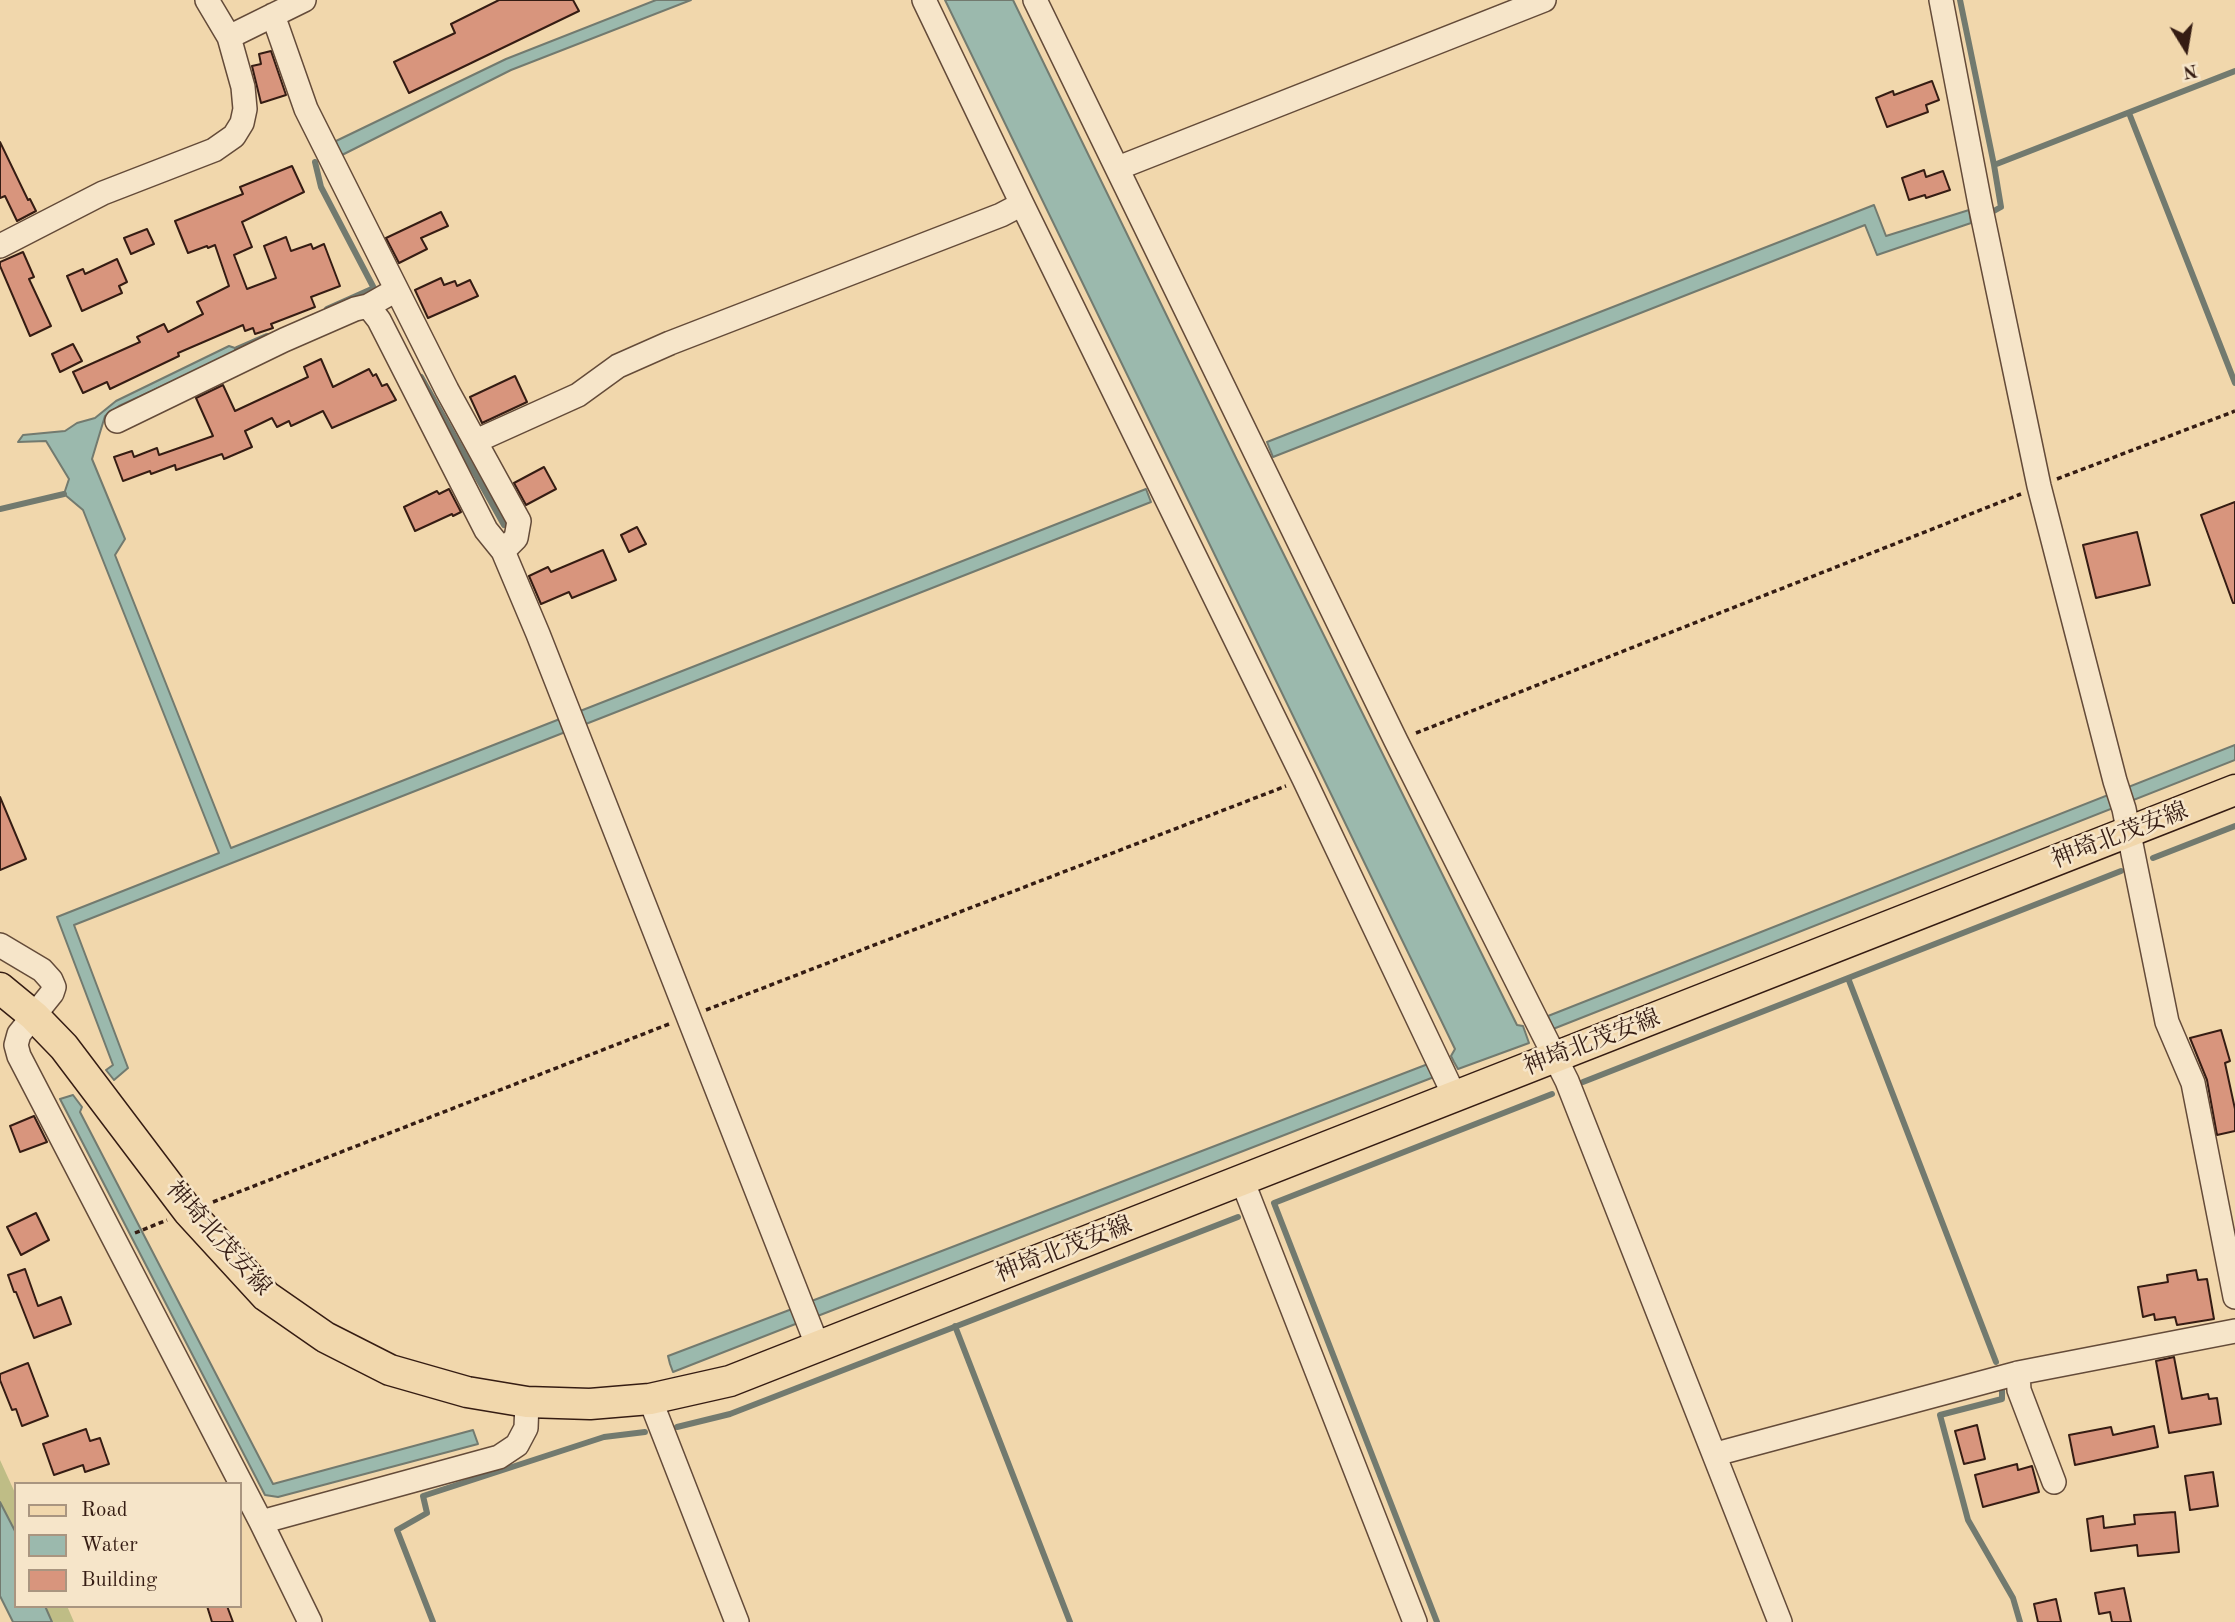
<!DOCTYPE html>
<html>
<head>
<meta charset="utf-8">
<style>
	body { margin:0 }
	#map { position:relative; width:2235px; height:1622px; overflow:hidden; background:#f1d7ac; font-family:"Old Standard TT",serif }
	canvas { display:block }
	.legend { position:absolute; left:14px; top:1482px; width:228px; height:126px; box-sizing:border-box; background:#f6e5c9; border:2px solid #a99580; margin:0; padding:9px 12px; list-style:none; font-size:21px; color:#351c13 }
	.legend li { display:flex; align-items:center; gap:14px; height:35px }
	.legend b { width:35px; border:2px solid #a99580 }
	.north { position:absolute; left:2151px; top:14px; width:70px; height:70px; -webkit-text-stroke:5px #f6e5c9; paint-order:stroke; rotate:169deg; font-size:19px; font-weight:700; line-height:28px; text-align:center; color:#351c13 }
	.north::after { content:''; display:block; margin:auto; width:24px; height:32px; background:#351c13; clip-path:polygon(50% 0,100% 100%,50% 72%,0 100%) }
</style>
</head>
<body>
<div id="map">
<canvas width="2235" height="1622"></canvas>
<ul class="legend">
<li><b style="height:9px;background:#f1d7ac"></b>Road</li>
<li><b style="height:19px;background:#9bb9ad"></b>Water</li>
<li><b style="height:19px;background:#d8957d"></b>Building</li>
</ul>
<div class="north">N</div>
</div>
<script>
const context = document.querySelector('canvas').getContext('2d');
context.lineJoin = 'round';
function fillPath(path, color) {
  context.fillStyle = color;
  context.fill(path, 'evenodd');
}
function shape(rows) {
  const path = new Path2D();
  for (const r of rows) {
    path.moveTo(r[0], r[1]);
    for (let i = 2; i < r.length; i += 2) path.lineTo(r[i], r[i + 1]);
  }
  return path;
}
function stroke(path, color, width, dash) {
  context.strokeStyle = color;
  context.lineWidth = width;
  context.lineCap = dash ? 'butt' : 'round';
  context.setLineDash(dash || []);
  context.stroke(path);
}
function drawText(font, color, halo, rows, align = 'center') {
  context.font = font + ' "Old Standard TT","Noto Serif JP",serif';
  context.lineWidth = 5;
  context.setLineDash([]);
  context.textBaseline = 'middle';
  context.strokeStyle = halo;
  context.fillStyle = color;
  for (const [text, x, y, turn = 0] of rows) {
    context.save();
    context.translate(x, y);
    context.rotate((+turn || 0) * Math.PI / 180);
    context.textAlign = isNaN(turn) ? turn : align;
    if (halo) context.strokeText(text, 0, 0);
    context.fillText(text, 0, 0);
    context.restore();
  }
}
const green = shape([
	[0,1460,16,1495,16,1533,0,1502],
	[45,1606,67,1606,74,1622,52,1622]
]);
const water = shape([
	[656,0,691,0,511,70,342,155,337,148,336,141,506,59,656,0],
	[945,0,1013,0,1237,460,1517,1025,1523,1026,1529,1043,1458,1069,1454,1062,1451,1056,1455,1049,945,0],
	[1874,205,1886,236,1969,210,1971,223,1877,255,1865,225,1273,457,1267,442,1874,205],
	[229,346,241,350,119,406,105,416,92,459,125,539,115,555,231,848,1146,489,1151,502,74,925,128,1068,114,1080,106,1070,113,1065,57,917,219,853,83,510,64,494,69,479,46,441,18,442,23,435,65,431,77,423,95,418,116,401,229,346],
	[2235,745,2235,760,1553,1029,1548,1016,2235,745],
	[1428,1064,1434,1077,815,1317,809,1302,1428,1064],
	[73,1095,82,1107,80,1112,273,1484,473,1430,478,1444,278,1497,265,1495,60,1099,73,1095],
	[792,1309,798,1323,673,1372,670,1364,668,1356,792,1309],
	[0,1502,16,1533,16,1606,45,1606,52,1622,13,1622,0,1596,0,1502]
]);
const stream = shape([
	[1960,0,1994,165],
	[2129,113,2235,383],
	[315,162,321,187,378,296],
	[1992,212,2001,207,1994,165,2235,71],
	[327,309,374,288],
	[237,349,267,336],
	[421,377,504,525],
	[0,509,64,494],
	[2153,858,2235,826],
	[1848,978,1996,1362],
	[1583,1082,2121,871],
	[955,1326,1070,1622],
	[2002,1388,2002,1399,1940,1415,1968,1520,2013,1598,2020,1622],
	[677,1427,730,1414,1238,1217],
	[433,1622,397,1530,427,1513,423,1496,604,1437,645,1432],
	[1437,1622,1274,1203,1552,1094]
]);
const building = shape([
	[499,0,573,0,579,11,409,93,394,62,455,33,451,24,499,0],
	[271,51,286,95,261,103,252,66,261,64,259,54,271,51],
	[1932,81,1939,100,1926,105,1928,112,1887,127,1876,98,1893,91,1894,95,1932,81],
	[0,142,28,200,30,199,36,211,17,221,5,196,0,198,0,142],
	[292,166,304,192,242,222,252,247,234,255,247,289,276,278,264,246,286,237,291,251,311,244,313,249,324,244,340,286,311,297,315,307,271,324,273,328,255,334,253,328,245,331,243,325,178,353,179,356,110,389,107,382,83,393,73,372,140,342,137,337,164,324,168,332,203,314,197,302,229,286,215,245,208,248,207,246,188,253,175,221,243,194,240,187,292,166],
	[1924,170,1926,177,1943,171,1950,190,1926,198,1925,195,1909,200,1902,178,1924,170],
	[441,212,448,226,421,238,427,249,399,263,386,238,441,212],
	[147,229,154,244,131,254,124,238,147,229],
	[23,252,34,277,29,279,51,326,30,336,0,266,0,262,23,252],
	[117,259,127,282,119,286,122,293,82,311,67,276,83,269,85,274,117,259],
	[441,278,444,285,455,281,457,286,470,280,478,296,428,318,415,290,441,278],
	[73,344,82,361,60,372,52,354,73,344],
	[321,359,333,387,369,369,373,376,376,374,382,386,387,384,396,400,332,428,323,411,291,426,289,421,277,427,272,418,245,431,252,447,224,459,222,454,176,470,175,465,151,474,150,471,123,481,114,457,132,451,134,457,157,448,159,455,213,436,196,398,223,385,235,411,308,377,304,367,321,359],
	[515,376,527,402,482,423,470,397,515,376],
	[544,467,556,489,526,505,514,483,544,467],
	[449,489,461,512,453,516,452,514,415,531,404,507,437,491,439,494,449,489],
	[2235,502,2235,603,2233,603,2201,515,2235,502],
	[637,527,646,544,629,552,621,535,637,527],
	[2137,532,2150,585,2096,598,2083,545,2137,532],
	[603,550,616,580,572,598,569,592,541,604,529,576,548,567,551,572,603,550],
	[0,797,26,859,0,870,0,797],
	[2221,1030,2230,1061,2225,1063,2235,1109,2235,1131,2217,1135,2207,1080,2190,1038,2221,1030],
	[34,1116,47,1142,20,1152,10,1126,34,1116],
	[36,1213,49,1240,21,1255,7,1227,36,1213],
	[25,1269,38,1306,61,1297,71,1324,34,1338,16,1292,14,1292,8,1275,25,1269],
	[2196,1270,2198,1280,2207,1279,2214,1319,2177,1325,2175,1317,2155,1320,2154,1314,2143,1317,2138,1287,2168,1282,2167,1275,2196,1270],
	[2174,1357,2182,1399,2208,1394,2209,1399,2217,1398,2221,1424,2169,1433,2156,1361,2174,1357],
	[28,1363,48,1416,22,1426,16,1409,12,1410,0,1380,0,1374,28,1363],
	[1977,1425,1985,1459,1964,1464,1955,1431,1977,1425],
	[2154,1426,2158,1447,2075,1465,2069,1435,2111,1427,2113,1435,2154,1426],
	[86,1429,90,1441,100,1438,109,1464,85,1472,83,1465,54,1475,43,1444,86,1429],
	[2017,1464,2018,1470,2032,1466,2039,1492,1983,1507,1975,1475,2017,1464],
	[2213,1472,2218,1506,2190,1510,2185,1476,2213,1472],
	[2175,1512,2179,1552,2138,1556,2137,1545,2091,1551,2087,1519,2103,1516,2104,1528,2135,1524,2134,1515,2175,1512],
	[2124,1588,2131,1622,2112,1622,2110,1612,2099,1614,2095,1593,2124,1588],
	[2056,1599,2061,1622,2038,1622,2034,1604,2056,1599],
	[207,1606,227,1606,233,1622,212,1622,207,1606]
]);
const path = shape([
	[2057,479,2235,411],
	[1416,733,2021,494],
	[706,1010,1286,786],
	[213,1202,669,1024],
	[135,1233,167,1220]
]);
const minor = shape([
	[924,0,1022,204,1304,779,1455,1097],
	[1035,0,1396,741,1567,1081,1780,1622],
	[1941,0,1980,204,2039,486,2115,781,2124,809,2167,1022,2193,1083,2235,1297],
	[273,15,306,109,447,390,519,521,516,538,503,551,538,634,818,1347],
	[229,37,304,0],
	[1118,168,1544,0],
	[0,246,103,193,214,150,234,136,242,123,245,109,243,87,229,37,207,0],
	[368,306,379,320,486,530,503,551],
	[117,421,284,340,355,309,368,306,396,290],
	[476,441,578,395,618,366,670,343,1001,215,1022,204],
	[0,945,42,970,51,980,54,987,52,993,19,1034,16,1045,19,1056,261,1522,310,1622],
	[1242,1180,1415,1622],
	[2018,1373,2019,1390,2054,1482],
	[650,1399,737,1622],
	[1716,1454,2018,1373,2235,1331],
	[261,1522,499,1457,517,1445,526,1428,527,1402]
]);
const major = shape([
	[0,988,34,1016,64,1047,188,1211,266,1296,325,1337,390,1370,467,1392,527,1402,590,1404,650,1399,730,1381,2235,790]
]);
const streetNames = [
	["神埼北茂安線",2120,836,-21],
	["神埼北茂安線",1592,1043,-21],
	["神埼北茂安線",218,1239,48],
	["神埼北茂安線",1064,1250,-21]
];
fillPath(green, '#bfbd86');
fillPath(water, '#9bb9ad');
stroke(water, '#727a6f', 2);
stroke(stream, '#727a6f', 6);
fillPath(building, '#d8957d');
stroke(building, '#351c13', 2);
stroke(minor, '#644b39', 26);
stroke(major, '#351c13', 33);
stroke(path, '#351c13', 3.5, [5, 3.5]);
stroke(minor, '#f6e5c9', 23);
stroke(major, '#f1d7ac', 30);
drawText('24px', '#351c13', '#f6e5c9', streetNames);
</script>
</body>
</html>
